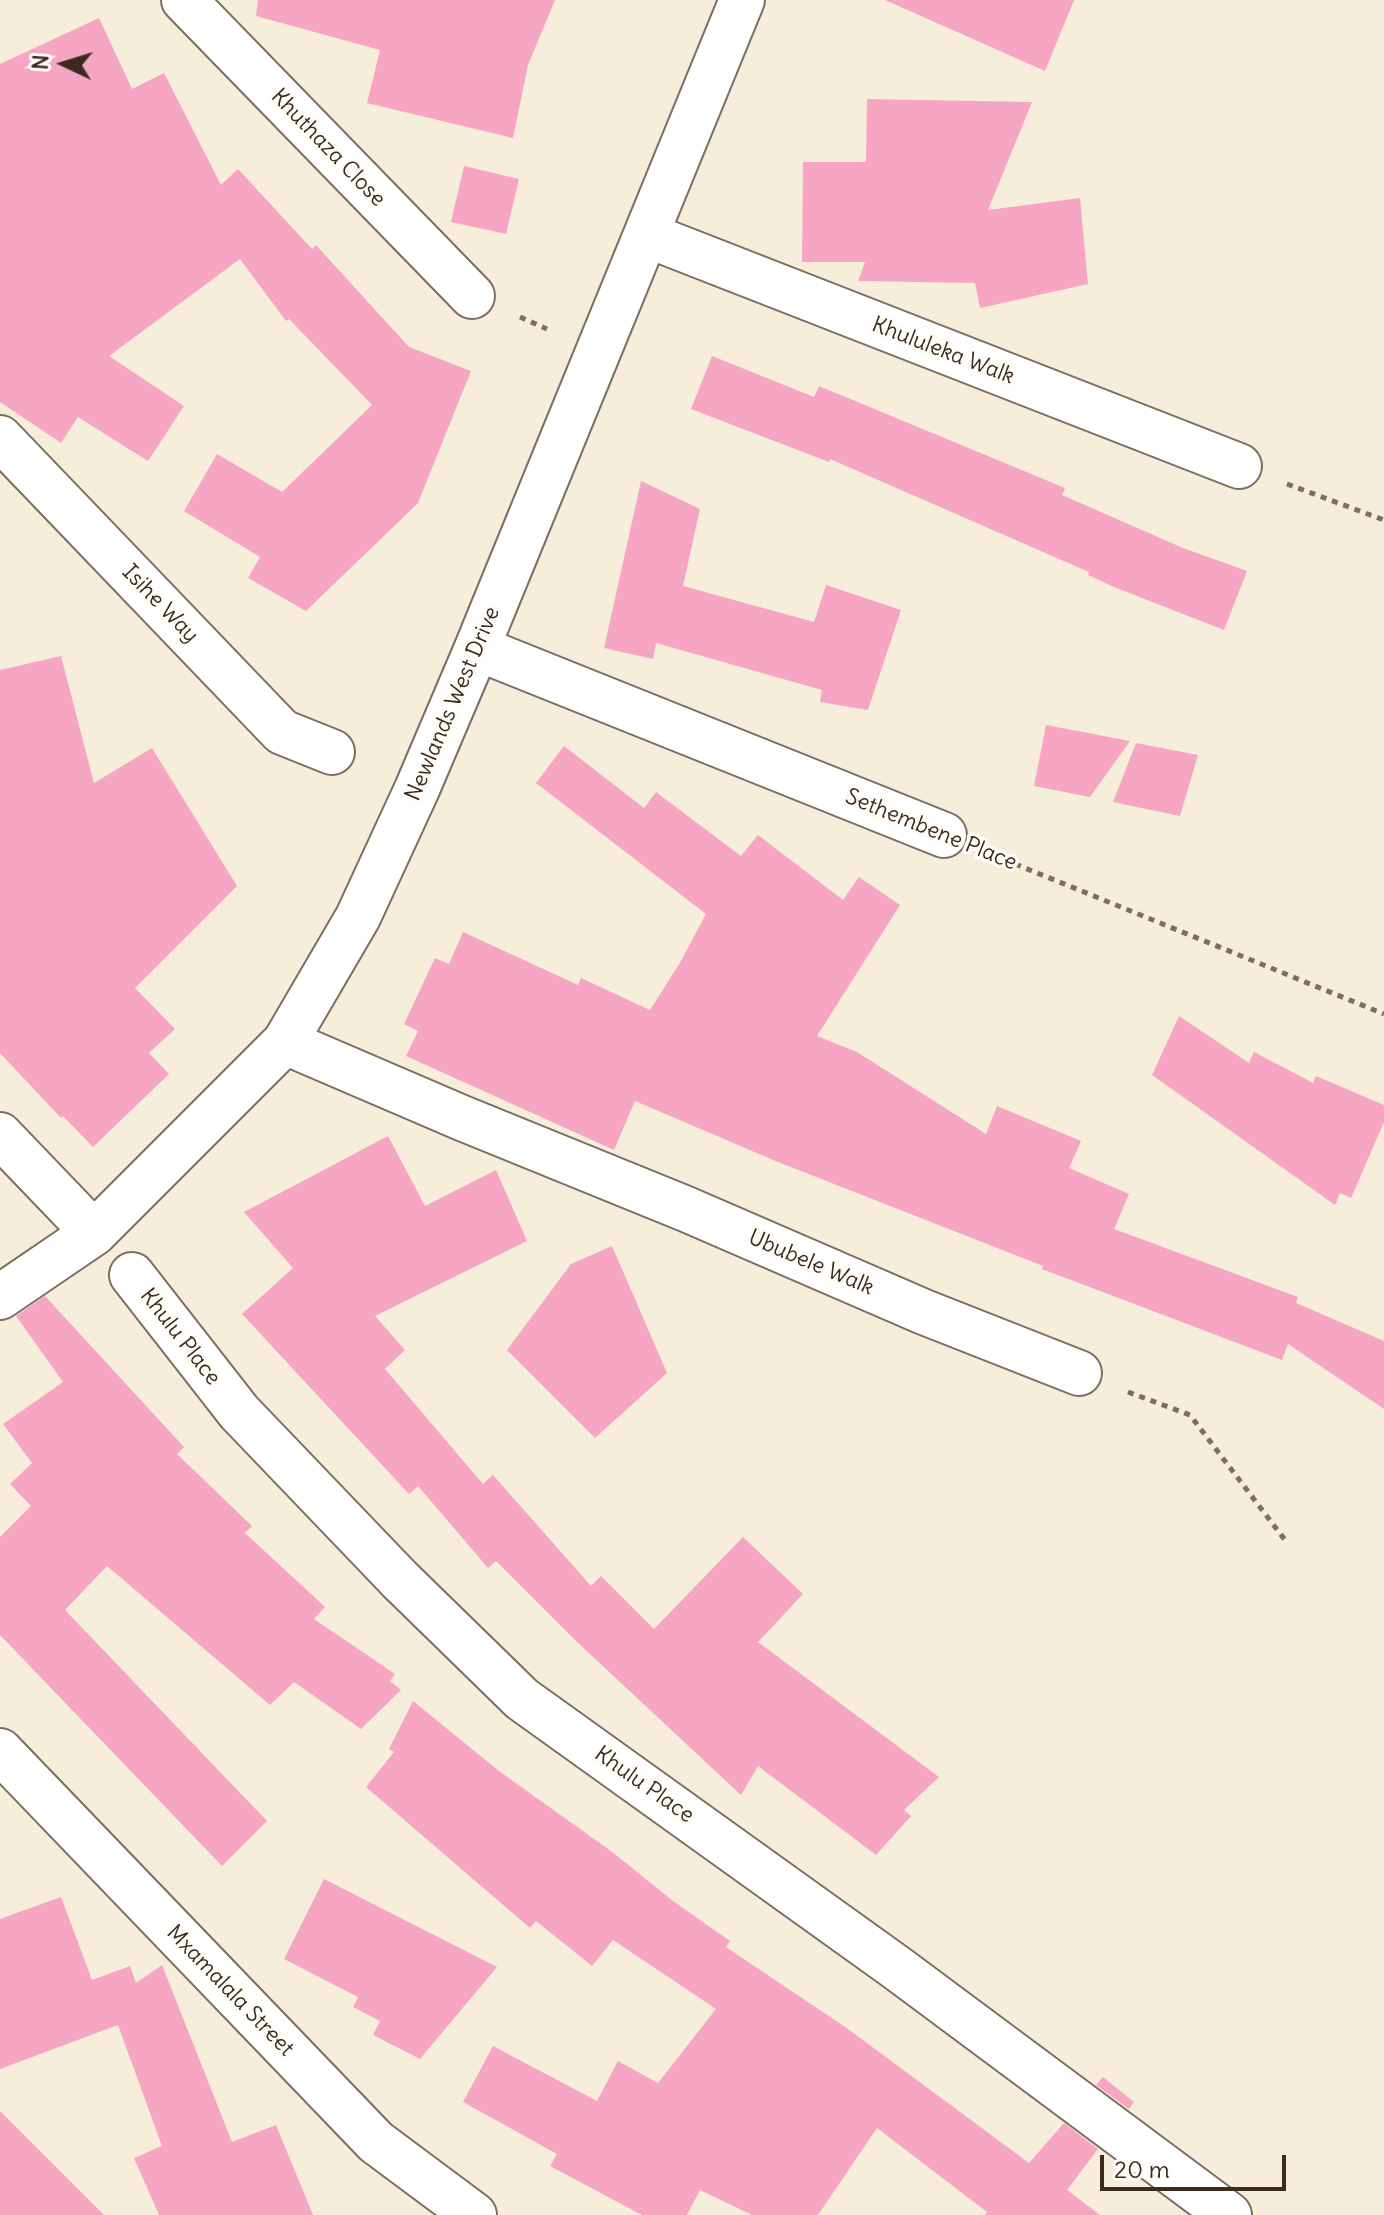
<!DOCTYPE html>
<html>
<head>
<meta charset="utf-8">
<style>
	body { margin:0 }
	#map { position:relative; width:1384px; height:2215px; overflow:hidden; background:#f6edda; font-family:Delius,sans-serif }
	canvas { display:block }
	.north { position:absolute; left:24px; top:24px; width:80px; height:80px; -webkit-text-stroke:6px #fdfcf7; paint-order:stroke; rotate:274deg; font-size:22px; font-weight:700; line-height:32px; text-align:center; color:#3b2a1e }
	.north::after { content:''; display:block; margin:auto; width:28px; height:36px; background:#3b2a1e; clip-path:polygon(50% 0,100% 100%,50% 72%,0 100%) }
	.scale { position:absolute; left:1100px; top:2155px; width:186px; height:36px; box-sizing:border-box; border:4px solid #3b2a1e; border-top:0; padding-left:10px; font-size:24px; line-height:28px; white-space:nowrap; color:#3b2a1e; -webkit-text-stroke:6px #fdfcf7; paint-order:stroke }
</style>
</head>
<body>
<div id="map">
<canvas width="1384" height="2215"></canvas>
<div class="north">N</div>
<div class="scale">20 m</div>
</div>
<script>
const context = document.querySelector('canvas').getContext('2d');
context.lineJoin = 'round';
function fillPath(path, color) {
  context.fillStyle = color;
  context.fill(path, 'evenodd');
}
function shape(rows) {
  const path = new Path2D();
  for (const r of rows) {
    path.moveTo(r[0], r[1]);
    for (let i = 2; i < r.length; i += 2) path.lineTo(r[i], r[i + 1]);
  }
  return path;
}
function stroke(path, color, width, dash) {
  context.strokeStyle = color;
  context.lineWidth = width;
  context.lineCap = dash ? 'butt' : 'round';
  context.setLineDash(dash || []);
  context.stroke(path);
}
function drawText(font, color, halo, rows, align = 'center') {
  context.font = font + ' Delius,sans-serif';
  context.lineWidth = 7;
  context.setLineDash([]);
  context.textBaseline = 'middle';
  context.strokeStyle = halo;
  context.fillStyle = color;
  for (const [text, x, y, turn = 0] of rows) {
    context.save();
    context.translate(x, y);
    context.rotate((+turn || 0) * Math.PI / 180);
    context.textAlign = isNaN(turn) ? turn : align;
    if (halo) context.strokeText(text, 0, 0);
    context.fillText(text, 0, 0);
    context.restore();
  }
}
const building = shape([
	[258,0,555,0,528,65,513,138,367,103,380,50,256,16],
	[885,0,1074,0,1045,71],
	[99,18,132,89,164,73,221,185,238,169,312,249,316,245,409,347,471,371,418,503,306,611,248,578,260,557,184,511,217,454,282,492,372,405,289,319,286,321,240,259,109,356,184,406,148,461,78,417,61,443,0,402,0,64],
	[867,99,1032,102,988,210,1080,198,1088,284,980,308,975,283,858,281,865,262,802,262,803,162,866,162],
	[464,166,519,179,506,234,451,222],
	[712,356,814,397,819,386,1065,488,1062,495,1183,548,1247,571,1224,630,1114,587,1088,575,1089,572,830,459,829,462,691,409],
	[641,481,700,509,683,586,814,622,826,585,901,610,868,710,820,702,822,690,656,643,653,659,604,648],
	[61,656,94,783,152,748,237,886,135,988,175,1029,149,1053,169,1074,93,1147,63,1116,61,1118,0,1053,0,670],
	[1046,725,1130,741,1090,797,1034,786],
	[1136,743,1198,755,1180,816,1113,802],
	[564,746,644,808,656,792,741,856,758,835,843,900,859,877,900,905,817,1036,857,1052,986,1134,997,1106,1081,1141,1069,1168,1129,1194,1114,1229,1298,1297,1296,1303,1384,1341,1384,1409,1288,1344,1282,1360,1042,1269,1043,1266,773,1160,635,1101,614,1150,406,1056,418,1031,404,1024,435,958,449,964,463,932,578,985,581,978,650,1010,681,961,706,914,536,783],
	[1179,1016,1249,1063,1254,1052,1313,1083,1316,1076,1384,1105,1384,1122,1351,1198,1340,1193,1335,1205,1152,1075],
	[388,1136,425,1206,496,1170,527,1241,375,1316,405,1350,385,1369,483,1484,493,1475,591,1586,601,1576,654,1629,743,1537,803,1594,758,1642,939,1777,904,1810,911,1816,876,1855,758,1766,741,1795,576,1641,496,1561,488,1568,418,1486,409,1494,242,1314,293,1268,244,1212],
	[612,1246,667,1373,595,1438,507,1350,571,1264],
	[45,1296,184,1447,177,1454,252,1526,245,1533,325,1607,314,1619,395,1674,390,1681,401,1690,361,1729,294,1682,270,1705,107,1566,65,1610,267,1821,222,1866,0,1635,0,1537,31,1506,10,1484,32,1463,3,1424,63,1382,16,1316],
	[413,1701,499,1771,611,1851,673,1901,730,1941,726,1947,848,2029,1029,2163,1064,2123,1098,2149,1067,2190,1100,2215,985,2215,987,2212,877,2128,818,2215,752,2215,700,2190,687,2215,642,2215,550,2166,557,2154,463,2102,493,2046,597,2101,618,2061,658,2083,716,2009,613,1940,592,1966,536,1921,530,1928,366,1787,394,1752,389,1749],
	[324,1879,497,1967,420,2059,373,2035,380,2021,353,2007,358,1997,284,1959],
	[61,1897,92,1980,130,1966,136,1983,162,1965,232,2142,276,2125,313,2215,159,2215,134,2158,162,2146,118,2025,0,2069,0,1919],
	[1103,2077,1134,2102,1129,2109,1096,2085],
	[0,2111,104,2215,0,2215]
]);
const path = shape([
	[520,317,547,329],
	[1287,484,1384,520],
	[993,855,1384,1014],
	[1128,1392,1190,1415,1288,1544]
]);
const street = shape([
	[184,0,472,296],
	[647,235,1239,466],
	[0,438,282,732,332,752],
	[477,648,944,835],
	[285,1042,462,1118,686,1209,924,1312,1079,1373],
	[0,1135,94,1233],
	[132,1275,239,1412,400,1580,522,1699,897,1968,1229,2215],
	[0,1297,94,1233,285,1042,358,917,417,789,477,648,742,0],
	[0,1751,376,2142,474,2215]
]);
const streetNames = [
	["Khuthaza Close",328,148,46],
	["Khululeka Walk",943,351,21],
	["Isihe Way",160,604,46],
	["Newlands West Drive",453,704,-67],
	["Sethembene Place",931,830,22],
	["Ububele Walk",811,1263,23],
	["Khulu Place",180,1337,52],
	["Khulu Place",644,1785,35],
	["Mxamalala Street",230,1991,46]
];
fillPath(building, '#f6a6c2');
stroke(street, '#7c6e60', 48);
stroke(path, '#7c6e60', 5, [6, 6]);
stroke(street, '#fff', 44);
drawText('22px', '#3b2a1e', '#fdfcf7', streetNames);
</script>
</body>
</html>
